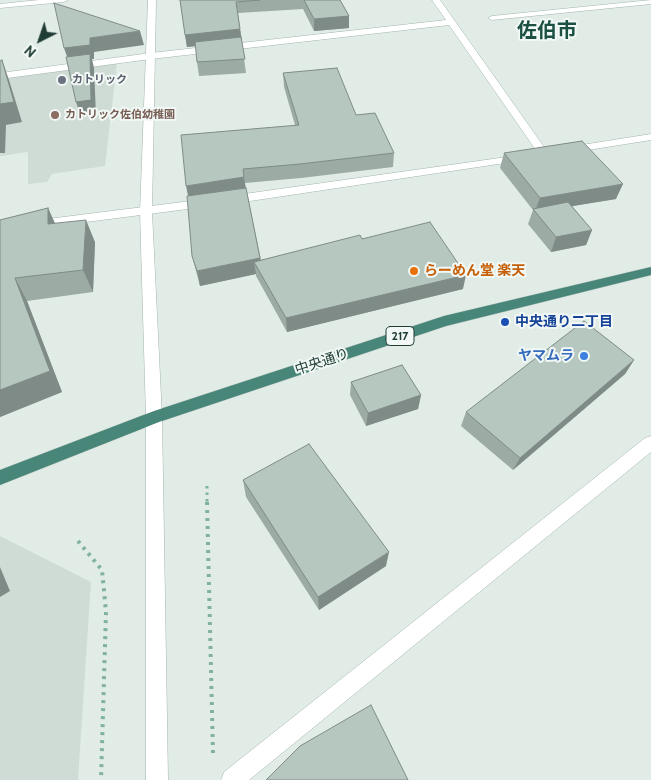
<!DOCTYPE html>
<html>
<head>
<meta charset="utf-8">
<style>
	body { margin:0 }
	#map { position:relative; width:651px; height:780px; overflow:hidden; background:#e1ece7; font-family:Cabin,sans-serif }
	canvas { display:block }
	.north { position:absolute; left:15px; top:15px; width:50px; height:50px; -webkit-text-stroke:4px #f1f8f5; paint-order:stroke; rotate:221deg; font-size:14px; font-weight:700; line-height:20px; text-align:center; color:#203d35 }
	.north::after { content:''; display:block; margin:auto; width:18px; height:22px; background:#203d35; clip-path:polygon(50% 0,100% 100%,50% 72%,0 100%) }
</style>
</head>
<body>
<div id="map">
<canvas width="651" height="780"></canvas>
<div class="north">N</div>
</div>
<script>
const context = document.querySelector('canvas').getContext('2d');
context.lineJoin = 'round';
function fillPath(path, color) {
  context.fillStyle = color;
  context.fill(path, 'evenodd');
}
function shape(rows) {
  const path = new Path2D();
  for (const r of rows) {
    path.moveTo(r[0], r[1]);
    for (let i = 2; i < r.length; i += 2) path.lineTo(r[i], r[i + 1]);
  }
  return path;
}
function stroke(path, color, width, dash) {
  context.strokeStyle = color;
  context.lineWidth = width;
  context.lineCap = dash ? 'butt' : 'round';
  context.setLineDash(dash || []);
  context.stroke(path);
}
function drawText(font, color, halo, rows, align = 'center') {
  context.font = font + ' Cabin,"Noto Sans JP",sans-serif';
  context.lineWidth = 4;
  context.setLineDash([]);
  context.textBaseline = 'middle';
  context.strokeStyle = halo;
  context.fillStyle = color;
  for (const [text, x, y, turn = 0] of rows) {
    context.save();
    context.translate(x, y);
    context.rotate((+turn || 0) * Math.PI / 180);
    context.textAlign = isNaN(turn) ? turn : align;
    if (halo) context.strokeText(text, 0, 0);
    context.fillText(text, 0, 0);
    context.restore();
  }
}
const built = shape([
	[117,63,105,166,52,174,47,182,28,184,28,152,0,156,0,78],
	[0,536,91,582,78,780,0,780]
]);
const pathFar1 = shape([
	[207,486,207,503]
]);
const path = shape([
	[207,502,213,753],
	[78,541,102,570,106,612,101,780]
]);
const service = shape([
	[651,0,651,4,492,20,488,18,492,16,651,0]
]);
const minor = shape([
	[39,0,68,0,64,2,0,8,0,4,39,0],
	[432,0,440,0,549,154,548,156,540,156,449,25,151,59,0,79,0,73,151,53,446,20,432,0],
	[651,134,651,140,569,153,564,150,569,147,651,134],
	[521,155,525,156,526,158,525,160,230,204,224,200,230,196,521,155],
	[207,199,213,203,211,206,0,233,0,225,207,199],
	[651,436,651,452,249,780,221,780,224,772,645,438,651,436]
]);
const tertiary = shape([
	[148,0,156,0,152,212,162,417,168,780,146,780,146,417,140,212,148,0]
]);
const trunk = shape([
	[651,267,651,275,446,326,159,422,0,485,0,470,154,411,444,316,651,267]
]);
const wall = shape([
	[180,0,340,0,349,16,349,28,314,31,303,9,238,13,246,73,199,76,197,62,196,46,187,47],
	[283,73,356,115,394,153,393,167,301,178,245,183,261,260,362,239,463,289,287,332,256,276,256,274,200,286,192,256,188,196,295,125,284,87],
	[504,153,616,199,572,206,592,230,586,245,551,252,528,224,533,210,500,168],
	[48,208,55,223,95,242,93,292,27,301,62,392,0,417,0,220],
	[634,360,625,374,513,470,461,426,466,412],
	[351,382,421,395,418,409,366,426,350,395],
	[243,480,386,566,319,610,246,497]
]);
const shadedWall = shape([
	[349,16,349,28,314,31,314,19],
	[240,29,242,41,187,47,185,35],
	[140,31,144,45,94,52,94,59,92,59,94,68,96,115,81,117,76,102,69,62,64,48,90,38],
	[2,60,9,80,22,122,6,125,5,153,0,153,0,104],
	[244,177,246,191,189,200,186,186],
	[623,184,616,199,536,212,535,211,540,198],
	[48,208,58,231,48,224],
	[86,220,95,242,93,292,83,270],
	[592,230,586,245,551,252,556,237],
	[260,258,262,273,254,262,256,274,200,286,197,271],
	[466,275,463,289,287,332,286,318],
	[15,278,27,301,62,392,0,417,0,390],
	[634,360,625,374,513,470,520,458],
	[421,395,418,409,366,426,368,413],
	[389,552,386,566,319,610,318,597],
	[0,567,10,591,0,597]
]);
const building = shape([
	[180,0,260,0,236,2,240,29,185,35,180,0],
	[304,0,340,0,349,16,314,19,304,0],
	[54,3,140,31,90,38,90,45,64,48,54,3],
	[241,37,245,59,197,62,195,42,241,37],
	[90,54,91,100,76,102,66,57,90,54],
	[2,60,14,102,0,104,0,61,2,60],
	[337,68,356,115,375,113,394,153,300,164,243,169,244,177,186,186,181,135,299,125,283,73,337,68],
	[582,141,623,184,540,198,504,153,582,141],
	[246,188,260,258,197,271,192,256,187,196,246,188],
	[568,202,592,230,556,237,533,209,568,202],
	[48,208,48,224,86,220,83,270,15,278,50,371,0,390,0,220,48,208],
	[430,222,466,275,286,318,254,262,360,235,362,239,430,222],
	[584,321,634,360,520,458,466,412,584,321],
	[402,365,421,395,368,413,351,382,402,365],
	[309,444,389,552,318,597,243,480,309,444],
	[371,705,408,780,266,780,300,746,371,705]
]);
const markers = [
	[62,80,5,"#6b7280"],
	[55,115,5,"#8d6e63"],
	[414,271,5,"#e8710a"],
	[505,322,5,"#1a4fb4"],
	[584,356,5,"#3f7fe0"]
];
const farWorshipnames = [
	["カトリック",72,80]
];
const farEducationnames = [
	["カトリック佐伯幼稚園",65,115]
];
const shields = [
	[400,336,28]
];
const shieldNames = [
	["217",400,336]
];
const foodNames = [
	["らーめん堂 楽天",424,271]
];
const transitNames = [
	["中央通り二丁目",515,322]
];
const shopNames = [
	["ヤマムラ",574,356]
];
const streetNames = [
	["中央通り",322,362,-18]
];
const farTownnames = [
	["佐伯市",547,31]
];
fillPath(built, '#cfdcd6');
stroke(service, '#a3b4ae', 1);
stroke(minor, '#a3b4ae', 1);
stroke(tertiary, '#a3b4ae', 1);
stroke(trunk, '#c1c9c6', 1);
stroke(pathFar1, '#80b1a1', 3, [2.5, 4]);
stroke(path, '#80b1a1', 4, [3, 5]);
fillPath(service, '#fff');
fillPath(minor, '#fff');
fillPath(tertiary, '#fff');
fillPath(trunk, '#478678');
fillPath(wall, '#9daba5');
fillPath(shadedWall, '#7f8b86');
fillPath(building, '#b6c7c0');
stroke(building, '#7f8b86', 1);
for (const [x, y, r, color] of markers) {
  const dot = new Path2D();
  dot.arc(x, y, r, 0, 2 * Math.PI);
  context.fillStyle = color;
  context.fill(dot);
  stroke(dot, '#f1f8f5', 2);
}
drawText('bold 11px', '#5b616d', '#f1f8f5', farWorshipnames, 'left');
drawText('bold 11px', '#785e54', '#f1f8f5', farEducationnames, 'left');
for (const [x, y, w] of shields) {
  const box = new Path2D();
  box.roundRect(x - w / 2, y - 9.5, w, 19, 4);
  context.fillStyle = '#f1f8f5';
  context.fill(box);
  stroke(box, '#203d35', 1);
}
drawText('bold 12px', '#203d35', null, shieldNames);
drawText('bold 14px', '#c56008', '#f1f8f5', foodNames, 'left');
drawText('bold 14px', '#164399', '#f1f8f5', transitNames, 'left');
drawText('bold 14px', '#366cbe', '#f1f8f5', shopNames, 'right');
drawText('14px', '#203d35', '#f1f8f5', streetNames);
drawText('bold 20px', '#1b5043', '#f1f8f5', farTownnames);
</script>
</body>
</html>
